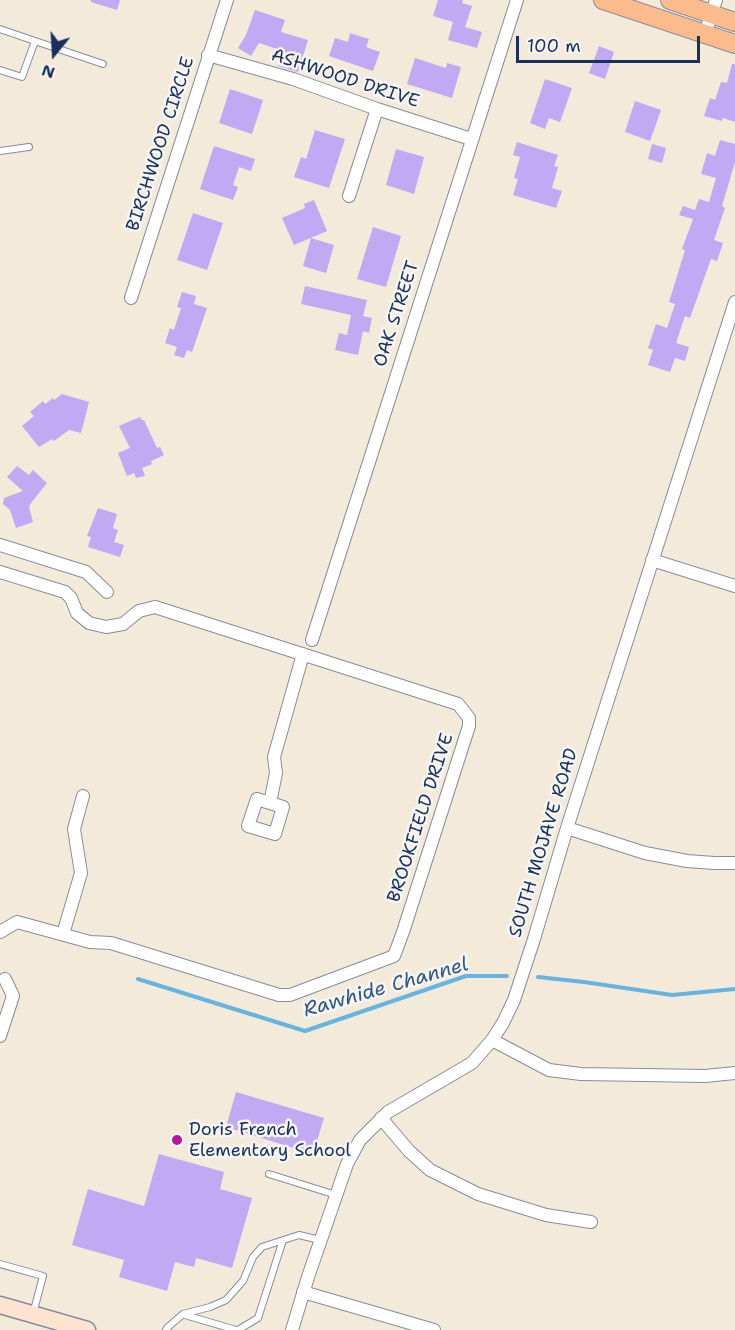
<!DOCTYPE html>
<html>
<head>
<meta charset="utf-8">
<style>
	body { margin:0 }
	#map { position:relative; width:735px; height:1330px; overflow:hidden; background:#f3eada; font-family:"Shantell Sans",sans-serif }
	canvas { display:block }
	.north { position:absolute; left:24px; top:24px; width:60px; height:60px; -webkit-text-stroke:4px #f6f6f2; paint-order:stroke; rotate:198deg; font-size:16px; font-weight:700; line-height:24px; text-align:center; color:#1b2f5e }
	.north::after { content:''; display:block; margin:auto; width:21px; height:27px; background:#1b2f5e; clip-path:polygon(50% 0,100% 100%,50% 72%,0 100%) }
	.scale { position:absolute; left:516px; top:36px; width:184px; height:27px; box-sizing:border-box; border:3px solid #1b2f5e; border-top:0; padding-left:8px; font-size:18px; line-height:21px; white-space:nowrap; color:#1b2f5e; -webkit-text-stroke:4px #f6f6f2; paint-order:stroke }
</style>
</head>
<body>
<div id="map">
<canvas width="735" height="1330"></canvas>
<div class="north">N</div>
<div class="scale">100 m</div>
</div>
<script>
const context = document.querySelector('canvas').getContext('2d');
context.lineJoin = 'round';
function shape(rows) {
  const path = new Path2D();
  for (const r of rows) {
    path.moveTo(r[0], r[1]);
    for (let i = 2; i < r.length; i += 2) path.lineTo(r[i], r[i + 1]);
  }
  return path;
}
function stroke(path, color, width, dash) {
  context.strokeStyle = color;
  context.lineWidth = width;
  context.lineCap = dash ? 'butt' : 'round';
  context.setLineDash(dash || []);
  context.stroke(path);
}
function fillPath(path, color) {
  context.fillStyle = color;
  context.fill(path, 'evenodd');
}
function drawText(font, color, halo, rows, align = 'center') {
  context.font = font + ' "Shantell Sans",sans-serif';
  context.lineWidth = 5;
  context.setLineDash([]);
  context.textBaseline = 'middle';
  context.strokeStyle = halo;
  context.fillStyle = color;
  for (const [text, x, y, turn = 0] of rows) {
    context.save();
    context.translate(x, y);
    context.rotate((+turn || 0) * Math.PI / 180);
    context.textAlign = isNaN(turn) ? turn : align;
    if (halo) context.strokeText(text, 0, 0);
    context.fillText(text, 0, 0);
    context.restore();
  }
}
const stream = shape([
	[538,977,584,982,672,995,735,989],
	[138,979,305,1031,466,976,507,976]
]);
const building = shape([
	[91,0,120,0,117,10,91,2],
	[438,0,463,0,462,3,472,6,465,27,482,32,477,48,448,40,453,22,433,16],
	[255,10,285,20,281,32,308,40,298,72,278,66,283,51,259,43,251,56,238,48,246,35],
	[350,33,369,39,366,47,380,52,373,71,329,56,335,38,348,42],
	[599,46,614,52,605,79,589,73],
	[415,58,446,68,447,63,461,67,452,98,407,84],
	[732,64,735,64,735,122,723,118,722,121,704,116,710,98,715,100,721,82,727,83],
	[545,79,572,88,560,122,549,118,545,129,530,123],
	[230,89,263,100,252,134,219,123],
	[635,101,661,110,650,141,625,132],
	[315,130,345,139,329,188,294,177,301,157,306,159],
	[720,140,735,144,735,162,722,206,725,208,714,240,723,243,717,261,711,259,690,318,685,316,676,343,689,347,685,361,675,358,670,372,648,365,653,350,648,348,656,324,667,328,675,304,669,302,685,250,682,249,693,219,679,215,683,206,695,210,699,199,709,202,716,178,701,174,707,153,715,156],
	[517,142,558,155,554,166,558,167,552,188,562,191,556,208,513,195,518,179,514,178,520,157,513,155],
	[652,144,666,148,662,163,648,159],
	[214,146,255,159,251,171,239,167,233,185,238,187,233,200,200,189],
	[396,149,424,157,414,194,386,185],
	[314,200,327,231,294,245,282,218,305,208,304,204],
	[193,213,223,223,207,270,177,260],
	[373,227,401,236,386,287,357,279],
	[311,238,334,245,326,273,303,266],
	[305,286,367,300,363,316,372,318,369,333,363,331,358,355,335,350,339,333,347,335,351,315,301,304],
	[182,292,196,296,194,304,207,308,192,352,187,350,184,358,174,355,177,347,165,343,170,328,174,330,181,308,177,307],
	[62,394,89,402,81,433,69,430,54,441,52,439,39,447,22,426,34,416,30,412,43,401,45,404,53,398,54,400],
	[140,417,142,420,144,420,157,448,160,447,164,455,151,461,152,464,142,468,145,476,136,478,134,473,127,476,118,453,130,448,119,426],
	[17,466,29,475,33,470,47,483,31,503,29,507,33,522,16,528,10,510,3,504,4,498,23,491,7,477],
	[98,508,117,514,113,528,118,530,114,542,124,545,120,557,88,547,91,537,87,536],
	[236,1092,324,1118,313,1154,226,1127],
	[159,1154,224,1172,220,1189,252,1198,232,1268,196,1258,194,1267,175,1262,167,1291,119,1277,124,1260,72,1245,88,1189,144,1206]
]);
const service = shape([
	[0,29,35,41,22,77,0,70],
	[35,41,103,64],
	[0,151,29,147],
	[269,1174,336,1195],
	[0,1264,43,1276,33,1314],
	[185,1315,236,1330],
	[166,1330,167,1328,183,1314,210,1307,226,1300,243,1281,253,1257,262,1247,299,1235,320,1240],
	[238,1330,258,1318,283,1240]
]);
const minor = shape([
	[705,34,716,0],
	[208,55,293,79,377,109,471,139],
	[349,196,377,109],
	[131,298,227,0],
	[0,545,86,572,107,592],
	[652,560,735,586],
	[0,572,65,592,71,598,77,613,89,623,106,627,123,624,139,611,155,607,458,704,469,718,469,726,403,932,394,956,290,995,279,995,111,943,90,942,17,922,0,932],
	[312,640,517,0],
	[257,799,283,807,275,834,248,826,257,799],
	[270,803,276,773,274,757,303,654],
	[567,828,645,853,687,861,714,863,735,863],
	[63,934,81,873,74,829,83,796],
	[0,1036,13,996,5,979],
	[492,1040,549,1070,581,1074,705,1076,735,1073],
	[381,1118,409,1151,430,1170,478,1194,546,1215,591,1222],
	[303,1292,434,1330],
	[292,1330,308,1277,347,1164,360,1140,388,1112,472,1063,492,1040,503,1023,514,1000,534,939,567,828,735,302]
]);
const secondary = shape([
	[0,1305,87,1330]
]);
const primary = shape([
	[603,0,735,44],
	[670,0,735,22]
]);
const markers = [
	[177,1140,6,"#b5179e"]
];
const streetNames = [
	["ASHWOOD DRIVE",345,79,18],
	["BIRCHWOOD CIRCLE",161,144,-72],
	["OAK STREET",397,314,-72],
	["BROOKFIELD DRIVE",421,818,-72],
	["SOUTH MOJAVE ROAD",544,843,-73]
];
const poiNames = [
	["Doris French",189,1130],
	["Elementary School",189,1151]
];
const waterNames = [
	["Rawhide Channel",386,988,-16]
];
stroke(stream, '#67b4e0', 4);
fillPath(building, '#c1a9f3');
stroke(service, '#878c9c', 8);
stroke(minor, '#878c9c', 14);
stroke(secondary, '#878c9c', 19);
stroke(primary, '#878c9c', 20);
stroke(service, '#fff', 6);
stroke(minor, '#fff', 12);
stroke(secondary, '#fde4d1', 16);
stroke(primary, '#fbbb8c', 18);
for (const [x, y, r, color] of markers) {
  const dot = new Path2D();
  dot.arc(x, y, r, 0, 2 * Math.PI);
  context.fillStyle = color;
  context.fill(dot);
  stroke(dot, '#f6f6f2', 2);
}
drawText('18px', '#1b2f5e', '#f6f6f2', streetNames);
drawText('18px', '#1b2f5e', '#f6f6f2', poiNames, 'left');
drawText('italic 20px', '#325785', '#f6f6f2', waterNames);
</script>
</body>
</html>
